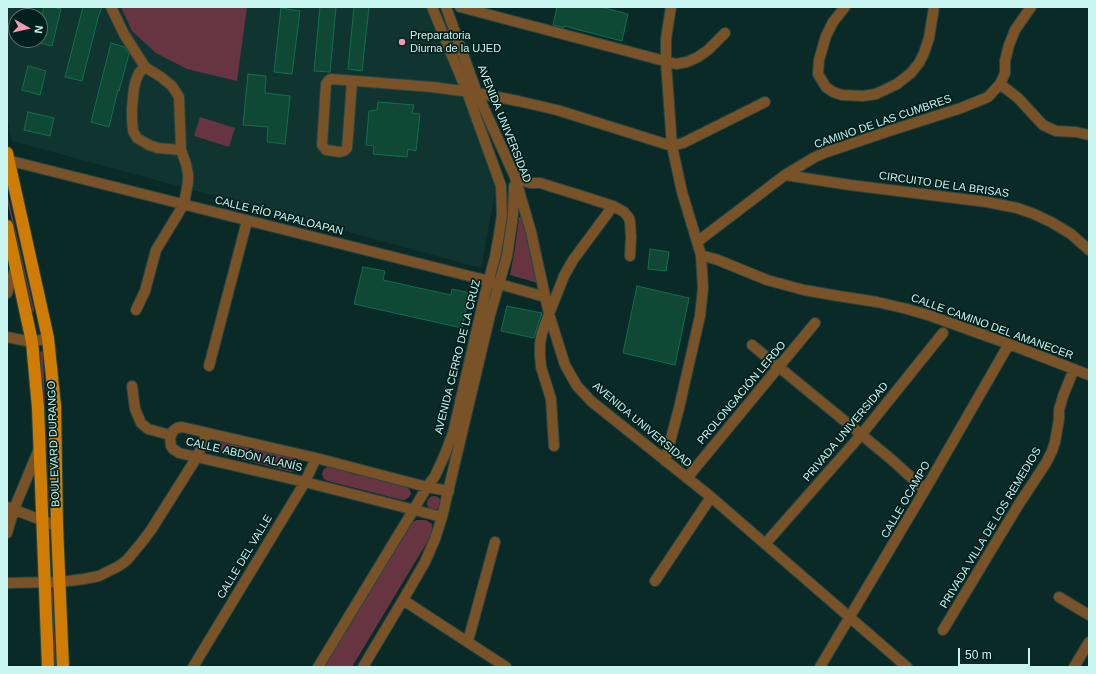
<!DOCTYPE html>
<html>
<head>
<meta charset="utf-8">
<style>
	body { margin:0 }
	#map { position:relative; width:1096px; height:674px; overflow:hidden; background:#0a2a27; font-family:Arial,sans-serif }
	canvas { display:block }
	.frame { position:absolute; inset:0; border:8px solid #c8f5ef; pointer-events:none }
	.north { position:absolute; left:8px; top:8px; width:40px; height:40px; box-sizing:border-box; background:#01201d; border:1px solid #517571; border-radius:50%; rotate:98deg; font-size:11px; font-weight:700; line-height:16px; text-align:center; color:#c8f5ef }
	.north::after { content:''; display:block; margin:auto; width:14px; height:18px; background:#f29aae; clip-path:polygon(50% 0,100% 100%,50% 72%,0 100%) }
	.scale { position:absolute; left:958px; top:648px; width:72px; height:18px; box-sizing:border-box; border:2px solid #c8f5ef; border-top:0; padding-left:5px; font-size:12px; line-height:14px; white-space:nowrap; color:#c8f5ef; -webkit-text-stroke:3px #01201d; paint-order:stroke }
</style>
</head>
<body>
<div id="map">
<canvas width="1096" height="674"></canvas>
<div class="frame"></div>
<div class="north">N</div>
<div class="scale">50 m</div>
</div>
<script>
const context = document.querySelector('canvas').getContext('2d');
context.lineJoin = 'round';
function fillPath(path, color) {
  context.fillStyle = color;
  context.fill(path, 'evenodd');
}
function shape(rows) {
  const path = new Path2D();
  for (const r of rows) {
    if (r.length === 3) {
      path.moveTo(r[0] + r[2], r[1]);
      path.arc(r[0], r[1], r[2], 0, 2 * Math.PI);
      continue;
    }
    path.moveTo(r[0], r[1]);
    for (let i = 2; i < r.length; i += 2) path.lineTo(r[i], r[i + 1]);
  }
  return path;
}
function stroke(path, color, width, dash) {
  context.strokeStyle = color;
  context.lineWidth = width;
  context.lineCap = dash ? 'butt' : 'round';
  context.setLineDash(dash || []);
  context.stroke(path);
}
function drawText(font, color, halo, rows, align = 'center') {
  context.font = font + ' Arial,sans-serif';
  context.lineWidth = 3.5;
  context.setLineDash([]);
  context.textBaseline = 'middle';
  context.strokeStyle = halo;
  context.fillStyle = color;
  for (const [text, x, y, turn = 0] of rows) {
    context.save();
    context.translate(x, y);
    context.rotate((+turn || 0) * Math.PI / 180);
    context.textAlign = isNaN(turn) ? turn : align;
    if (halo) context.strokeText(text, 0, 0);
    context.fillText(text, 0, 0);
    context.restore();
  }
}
const built = shape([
	[7,7,426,7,497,182,481,268,12,141,7,118],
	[16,16,40,16,40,40,16,40]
]);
const green = shape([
	[121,7,247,7,237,81,187,69,156,53,132,31],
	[200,117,235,128,229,147,194,136],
	[7,192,34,310,33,314,7,200],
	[519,217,521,217,539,281,538,283,510,275,515,248],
	[41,351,43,352,49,508,47,509,46,508,40,353],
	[221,441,225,441,294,458,298,462,299,467,296,471,291,472,221,454,217,451,216,448],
	[327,467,330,467,405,486,410,490,411,494,409,497,405,500,402,500,328,481,324,479,322,475,323,470],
	[434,503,7],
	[417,520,426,520,432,524,432,530,429,539,352,667,324,667,412,522],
	[51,588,53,591,56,667,53,667,50,590]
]);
const building = shape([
	[44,7,52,7,61,9,52,46,40,43,40,23,44,7],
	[83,7,102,7,98,18,82,81,65,77,83,7],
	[320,7,336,7,330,72,314,71,320,7],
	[354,7,369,7,362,71,348,69,354,7],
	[557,7,601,7,628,14,622,41,564,26,564,28,553,25,557,7],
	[281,8,300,11,292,74,274,72,281,8],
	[111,43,124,47,129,54,119,91,118,90,109,127,91,122,111,43],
	[28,66,46,71,40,95,22,90,28,66],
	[248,74,266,76,265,93,290,96,285,144,267,142,268,127,243,125,248,74],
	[378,102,414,105,412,113,420,114,416,151,408,149,407,157,373,154,374,146,366,145,369,111,377,110,378,102],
	[28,112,54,118,50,136,24,130,28,112],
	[650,249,669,252,666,271,648,269,650,249],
	[363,267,385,271,383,280,451,295,452,289,470,293,462,328,354,304,363,267],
	[637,286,689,298,675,365,623,353,637,286],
	[507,306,542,313,536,331,534,338,501,331,507,306]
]);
const minor = shape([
	[111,7,124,34,145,67,161,77,172,86,179,97,181,150,186,164,188,174,188,182,184,204,156,250,145,291,136,310],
	[446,7,477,93,515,177,531,232,549,314,565,365,577,386,591,401,711,497,907,667],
	[460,7,676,64,687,62,698,57,708,50,725,33],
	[845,7,833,22,826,36,819,60,818,74,826,87,833,92,842,95,863,96,876,94,897,84,911,73,919,63,924,53,929,38,934,7],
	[145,67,139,73,136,80,134,88,132,107,132,119,133,131,137,138,149,145,158,148,181,150],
	[352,82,347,148,344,151,340,152,326,150,322,145,326,84,328,81,331,79,432,87,477,93,518,101,557,110,672,146,683,143,765,102],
	[1000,84,1018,98,1043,125,1056,131,1076,132,1089,135],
	[7,160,489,281,545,297],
	[785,175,850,185,987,202,1017,208,1034,214,1051,222,1071,234,1089,250],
	[515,177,530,183,540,183,582,196,613,206,624,212,629,218,630,222,631,237,630,256],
	[697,242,785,175,815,157,827,152,889,131,961,108,988,97,1000,84,1005,73,1005,61,1009,45,1015,30,1031,7],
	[701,255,718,260,767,280,804,290,838,296,877,302,907,309,931,316,1009,344,1089,375],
	[7,293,16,267],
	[7,337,32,342,48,338],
	[752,345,891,459,925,490],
	[209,366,247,221],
	[132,386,135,409,141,423,148,429,170,435],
	[554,446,551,399,541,367,540,356,540,344,542,333,549,314,564,276,573,260,613,206],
	[665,461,679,408,700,316,703,288,701,255,682,192,672,146,666,62,666,39,671,7],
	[687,478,815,323],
	[7,507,57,526],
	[442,517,305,482,179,453,173,449,171,446,170,438,173,431,177,428,182,427,316,458,427,487,449,491],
	[7,533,14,509,39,449],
	[765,544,861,435,943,333],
	[655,581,711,497],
	[7,583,60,582,84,579,99,576,119,566,127,560,142,542,151,530,197,457,207,433],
	[1059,597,1089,615],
	[403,600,506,667],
	[943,630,1019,504,1046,463,1052,451,1055,442,1059,419,1059,410,1063,396,1074,369],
	[468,641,495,542],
	[193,667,305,482,316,458],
	[318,667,414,509,427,487,435,476,445,454,453,433,485,294,495,257,499,235,502,215,501,186,467,92,432,7],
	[363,667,403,600,425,562,435,539,442,517,490,315,507,256,513,215,514,186],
	[820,667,925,490,1009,344],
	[1074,667,1089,642]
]);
const major = shape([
	[7,153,48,338,55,406,57,526,63,667],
	[7,226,32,342,38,408,48,667]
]);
const markers = [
	[402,42,4,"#f29aae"]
];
const poiNames = [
	["Preparatoria",410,36],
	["Diurna de la UJED",410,49]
];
const streetNames = [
	["CAMINO DE LAS CUMBRES",883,122,-19],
	["AVENIDA UNIVERSIDAD",504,124,68],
	["CIRCUITO DE LA BRISAS",944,185,8],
	["CALLE RÍO PAPALOAPAN",279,216,14],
	["CALLE CAMINO DEL AMANECER",992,327,20],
	["AVENIDA CERRO DE LA CRUZ",458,357,-76],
	["PROLONGACIÓN LERDO",742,393,-50],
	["AVENIDA UNIVERSIDAD",642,425,40],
	["PRIVADA UNIVERSIDAD",846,432,-50],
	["BOULEVARD DURANGO",54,444,-92],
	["CALLE ABDÓN ALANÍS",244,455,13],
	["CALLE OCAMPO",906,500,-60],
	["PRIVADA VILLA DE LOS REMEDIOS",991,528,-59],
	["CALLE DEL VALLE",245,557,-59]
];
fillPath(built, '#103531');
fillPath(green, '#663541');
fillPath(building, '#0f4935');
stroke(building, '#126e50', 1);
stroke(minor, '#254643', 12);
stroke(major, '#254643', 14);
stroke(minor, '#795228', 10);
stroke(major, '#ce7c04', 12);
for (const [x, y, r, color] of markers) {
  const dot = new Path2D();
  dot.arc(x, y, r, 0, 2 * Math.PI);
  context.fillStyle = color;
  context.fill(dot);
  stroke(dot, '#01201d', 1.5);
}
drawText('11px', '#c8f5ef', '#01201d', poiNames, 'left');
drawText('11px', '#c8f5ef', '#01201d', streetNames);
</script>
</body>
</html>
